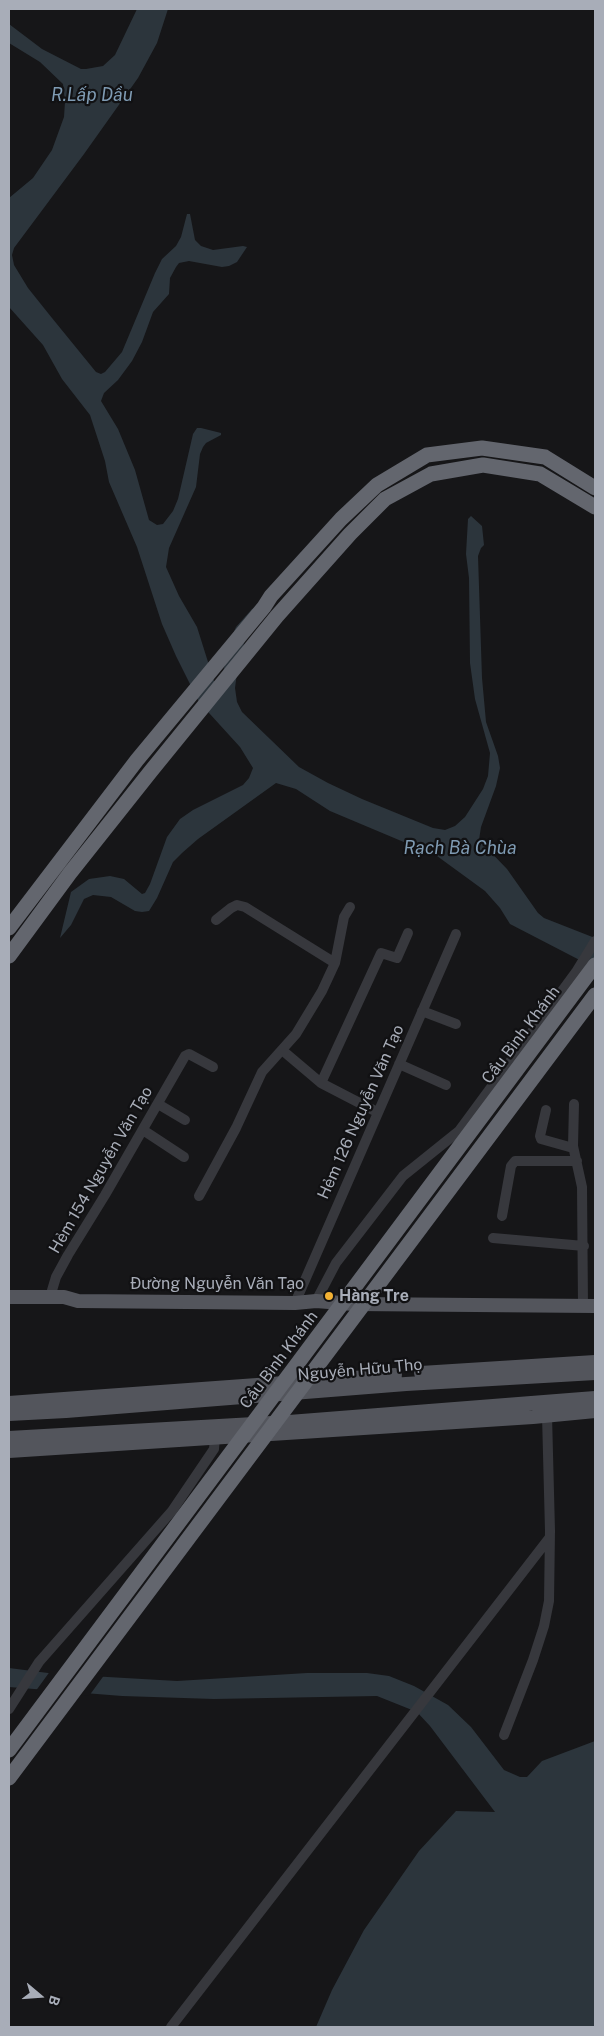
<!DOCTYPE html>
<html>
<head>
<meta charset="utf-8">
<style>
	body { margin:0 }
	#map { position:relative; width:604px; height:2036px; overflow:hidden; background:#161618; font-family:"Public Sans",sans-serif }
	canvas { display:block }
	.frame { position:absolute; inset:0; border:10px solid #a8adb8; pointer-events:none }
	.north { position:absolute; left:15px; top:1971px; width:50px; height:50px; -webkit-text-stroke:4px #111113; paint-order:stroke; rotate:108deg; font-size:14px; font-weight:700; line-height:20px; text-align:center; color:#a8adb8 }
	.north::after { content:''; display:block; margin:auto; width:18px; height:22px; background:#a8adb8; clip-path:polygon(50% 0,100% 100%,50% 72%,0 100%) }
</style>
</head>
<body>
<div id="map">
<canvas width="604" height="2036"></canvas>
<div class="frame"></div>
<div class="north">B</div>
</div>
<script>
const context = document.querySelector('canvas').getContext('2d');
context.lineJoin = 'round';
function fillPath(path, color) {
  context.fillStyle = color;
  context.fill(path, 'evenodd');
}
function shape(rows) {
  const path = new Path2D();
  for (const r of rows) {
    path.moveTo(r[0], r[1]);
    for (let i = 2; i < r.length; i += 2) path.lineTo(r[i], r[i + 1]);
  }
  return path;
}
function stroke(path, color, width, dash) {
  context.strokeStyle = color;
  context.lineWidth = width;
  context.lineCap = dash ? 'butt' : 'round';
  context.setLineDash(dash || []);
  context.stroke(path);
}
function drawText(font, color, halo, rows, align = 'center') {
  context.font = font + ' "Public Sans",sans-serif';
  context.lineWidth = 4.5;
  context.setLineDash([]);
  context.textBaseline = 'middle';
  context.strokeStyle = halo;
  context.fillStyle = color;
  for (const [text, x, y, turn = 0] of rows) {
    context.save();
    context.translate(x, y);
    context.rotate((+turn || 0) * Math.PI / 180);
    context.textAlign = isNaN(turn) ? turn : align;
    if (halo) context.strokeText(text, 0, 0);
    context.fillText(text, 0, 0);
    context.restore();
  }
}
const water = shape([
	[137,9,168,9,157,43,138,78,84,154,14,248,12,255,14,265,28,288,52,318,96,372,101,374,105,372,122,352,155,273,162,259,176,246,181,237,187,214,190,214,195,240,201,246,213,250,243,246,247,247,237,262,229,266,222,267,189,261,179,263,176,267,170,278,169,294,153,312,142,342,132,361,118,380,104,393,101,401,118,429,135,470,149,520,157,525,163,524,173,511,178,499,193,434,197,428,201,428,221,433,221,435,206,443,203,447,200,454,196,487,169,548,166,567,179,596,197,627,214,681,216,682,222,676,232,636,236,627,252,609,263,605,249,629,239,658,235,688,237,702,242,712,299,767,328,783,362,799,433,828,445,830,455,826,465,817,483,789,488,776,490,753,475,699,470,663,469,578,466,554,468,519,471,516,482,526,484,545,481,548,478,556,482,678,486,722,498,756,500,768,496,786,481,827,479,840,507,869,538,913,544,918,595,938,595,968,510,924,500,908,485,891,437,856,330,811,296,789,276,783,198,839,182,853,173,862,157,898,149,911,142,912,135,911,111,897,93,895,84,899,71,925,60,938,71,892,89,879,110,876,124,879,142,894,145,893,150,884,167,837,180,819,193,810,243,785,249,778,253,768,240,747,199,702,176,656,162,624,137,547,109,482,105,461,90,415,62,379,43,345,9,307,9,198,33,178,52,150,64,117,65,102,63,84,40,62,9,43,9,24,42,49,81,69,86,69,103,66,115,55],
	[9,1668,56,1674,177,1681,307,1673,367,1673,389,1676,414,1686,448,1705,471,1727,504,1770,520,1777,527,1777,542,1761,595,1741,595,2027,316,2027,332,1990,364,1930,419,1851,456,1811,495,1812,430,1726,417,1712,377,1696,214,1699,122,1696,9,1687]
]);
const pier = shape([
	[51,1670,57,1671,105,1674,89,1696,35,1692]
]);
const minor = shape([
	[216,920,231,908,237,905,245,907,335,963],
	[422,1011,456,1024],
	[282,1050,321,1083,377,1112],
	[399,1064,446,1085],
	[321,1083,381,953,397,958,408,933],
	[158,1104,185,1120],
	[574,1104,573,1146,582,1187,583,1305],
	[546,1110,540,1136,541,1139,573,1148],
	[143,1130,184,1157],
	[199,1196,236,1128,262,1072,296,1034,322,991,335,963,344,917,350,907],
	[502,1216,511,1166,515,1161,577,1161],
	[493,1238,584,1246],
	[50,1297,56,1277,68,1255,105,1195,185,1056,189,1054,213,1067],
	[316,1301,336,1263,403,1176,459,1131,576,972,595,941],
	[295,1303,456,934],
	[9,1709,39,1662,172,1511,214,1449,215,1437],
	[504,1735,533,1660,544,1626,549,1601,550,1531,547,1415],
	[171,2027,550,1537]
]);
const major = shape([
	[9,1297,64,1297,78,1301,295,1303,316,1301,354,1304,595,1306],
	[421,1373,595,1362],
	[9,1403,395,1375],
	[9,1414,66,1411,406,1384,595,1373],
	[9,1438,289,1422,595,1398],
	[9,1451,533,1417,595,1411]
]);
const highway = shape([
	[9,928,137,760,264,607,271,596,341,519,377,485,427,455,482,448,545,457,595,488],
	[9,956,70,873,151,771,277,616,350,534,385,499,431,474,483,465,540,474,595,507]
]);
const highwayBridge = shape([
	[9,1750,595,965],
	[9,1778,595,995]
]);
const markers = [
	[329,1296,5,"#f2b134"]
];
const streetNames = [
	["Cầu Bình Khánh",521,1035,-53],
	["Hẻm 126 Nguyễn Văn Tạo",361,1112,-66],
	["Hẻm 154 Nguyễn Văn Tạo",101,1170,-60],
	["Đường Nguyễn Văn Tạo",217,1284],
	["Cầu Bình Khánh",279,1360,-53],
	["Nguyễn Hữu Thọ",360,1370,-5]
];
const poiNames = [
	["Hàng Tre",339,1296]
];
const waterNames = [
	["R.Lấp Dầu",92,95],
	["Rạch Bà Chùa",460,848]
];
fillPath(water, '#2c353c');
fillPath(pier, '#161618');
stroke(minor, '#37383d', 10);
stroke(major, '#53555c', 14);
stroke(highway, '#63666e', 15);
stroke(highwayBridge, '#63666e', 15);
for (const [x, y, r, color] of markers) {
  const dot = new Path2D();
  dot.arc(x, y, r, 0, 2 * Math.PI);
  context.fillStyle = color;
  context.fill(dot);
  stroke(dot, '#111113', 2);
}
drawText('16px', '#a8adb8', '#111113', streetNames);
drawText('bold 16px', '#a8adb8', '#111113', poiNames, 'left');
drawText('italic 18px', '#7f9bb3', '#111113', waterNames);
</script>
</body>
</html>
